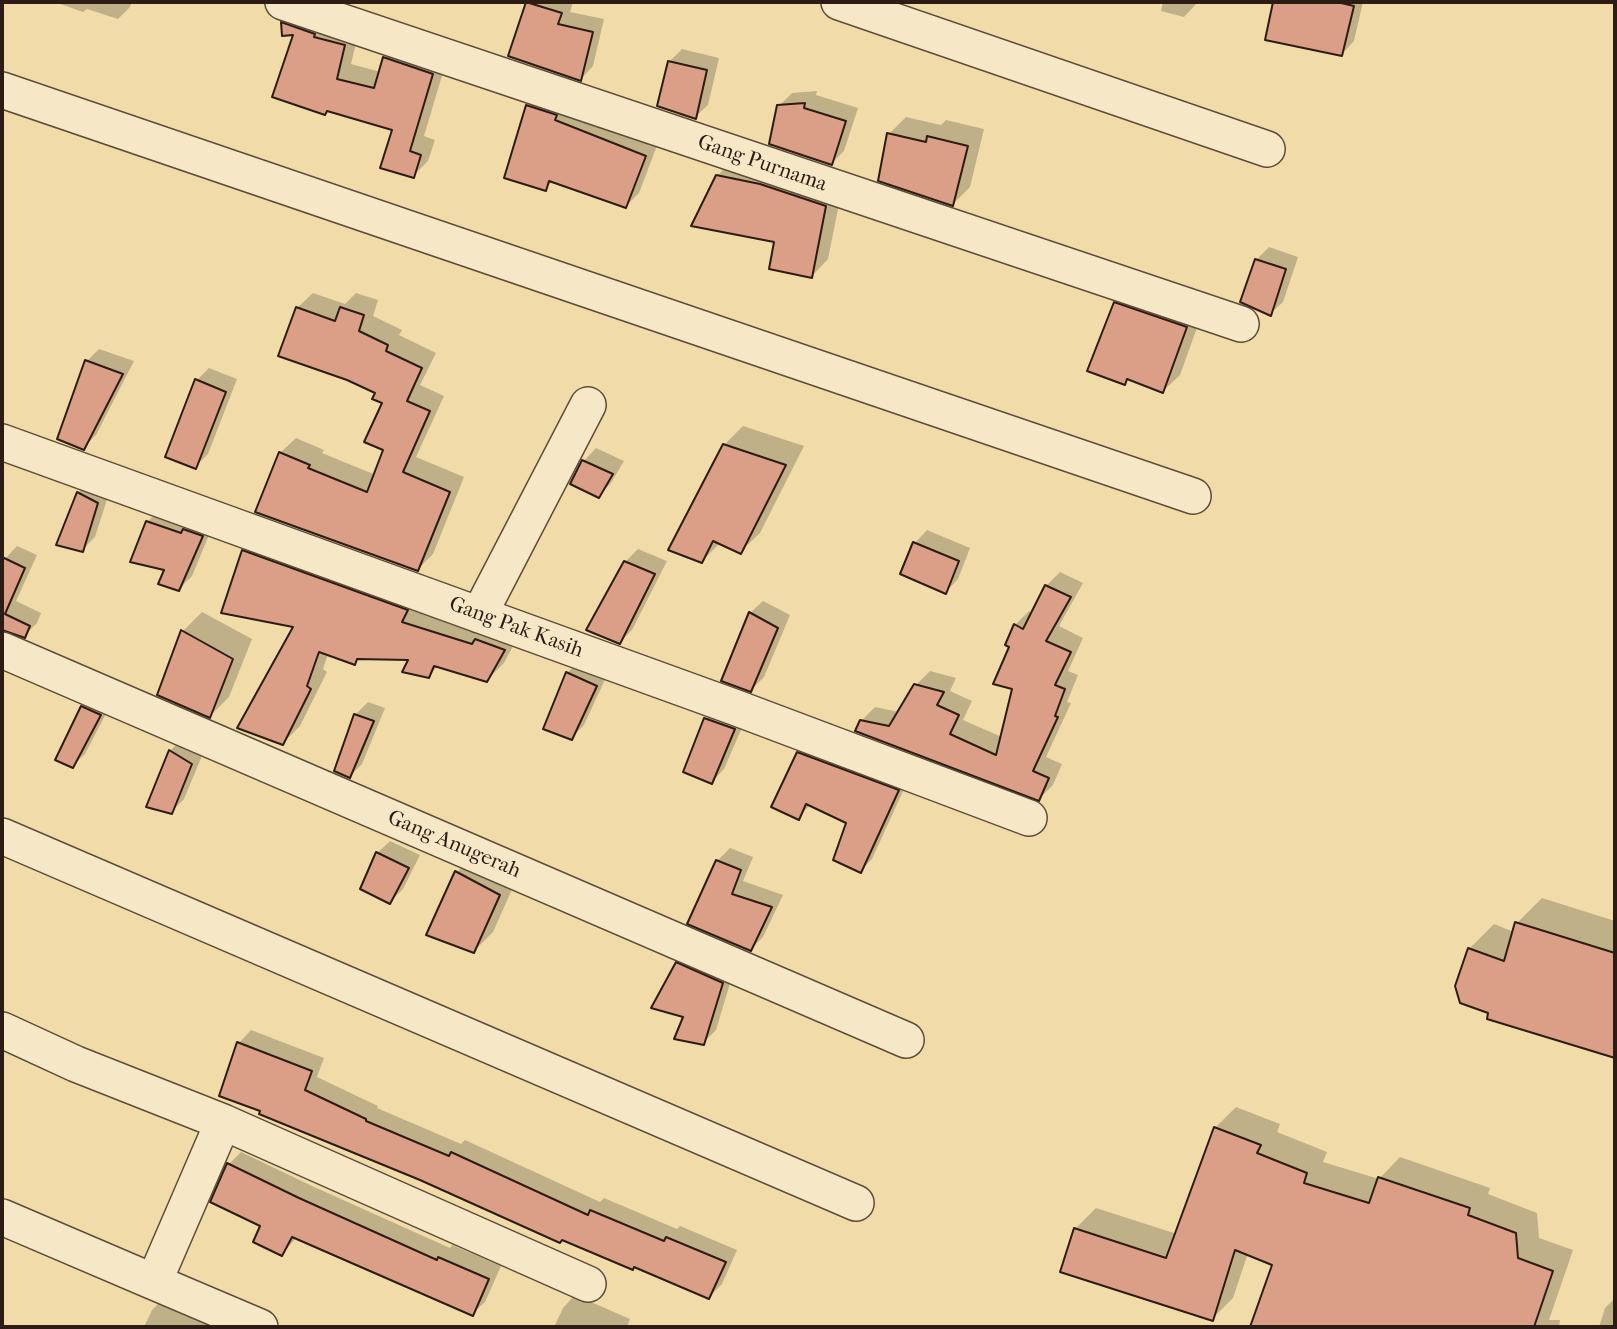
<!DOCTYPE html>
<html>
<head>
<meta charset="utf-8">
<style>
	body { margin:0 }
	#map { position:relative; width:1617px; height:1329px; overflow:hidden; background:#f1dca9; font-family:"IM FELL French Canon",serif }
	canvas { display:block }
	.frame { position:absolute; inset:0; border:4px solid #2c1c13; pointer-events:none }
</style>
</head>
<body>
<div id="map">
<canvas width="1617" height="1329"></canvas>
<div class="frame"></div>
</div>
<script>
const context = document.querySelector('canvas').getContext('2d');
context.lineJoin = 'round';
function fillPath(path, color) {
  context.fillStyle = color;
  context.fill(path, 'evenodd');
}
function shape(rows) {
  const path = new Path2D();
  for (const r of rows) {
    path.moveTo(r[0], r[1]);
    for (let i = 2; i < r.length; i += 2) path.lineTo(r[i], r[i + 1]);
  }
  return path;
}
function stroke(path, color, width, dash) {
  context.strokeStyle = color;
  context.lineWidth = width;
  context.lineCap = dash ? 'butt' : 'round';
  context.setLineDash(dash || []);
  context.stroke(path);
}
function drawText(font, color, halo, rows, align = 'center') {
  context.font = font + ' "IM FELL French Canon",serif';
  context.lineWidth = 5;
  context.setLineDash([]);
  context.textBaseline = 'middle';
  context.strokeStyle = halo;
  context.fillStyle = color;
  for (const [text, x, y, turn = 0] of rows) {
    context.save();
    context.translate(x, y);
    context.rotate((+turn || 0) * Math.PI / 180);
    context.textAlign = isNaN(turn) ? turn : align;
    if (halo) context.strokeText(text, 0, 0);
    context.fillText(text, 0, 0);
    context.restore();
  }
}
const shadow = shape([
	[55,2,132,2,130,7,118,19,87,9,83,12],
	[527,2,573,2,570,12,604,19,593,66,581,79,510,55],
	[1163,2,1198,2,1184,17,1161,11],
	[1275,2,1363,2,1354,41,1342,54,1267,39],
	[312,13,359,30,351,64,381,72,385,58,400,43,447,59,424,136,435,140,428,161,413,176,394,128,328,110,297,28],
	[682,49,719,58,708,105,695,117,669,62],
	[817,91,816,95,858,108,844,151,832,163,779,106,792,93],
	[540,93,658,143,639,193,626,206,553,181,545,189,528,106],
	[906,117,941,125,946,120,984,129,970,187,953,204,889,134],
	[734,159,842,189,828,259,812,276,717,176],
	[1269,247,1298,257,1283,302,1270,314,1256,260],
	[1132,287,1203,311,1180,375,1163,391,1129,378,1124,383,1115,303],
	[313,293,345,304,356,293,378,300,373,316,402,330,399,335,436,353,420,385,444,396,416,457,464,477,433,554,418,569,280,453,296,438,324,450,322,453,376,475,385,450,384,403,377,392,297,308],
	[99,349,134,361,96,435,83,448,87,361],
	[209,368,237,379,208,454,195,467,197,380],
	[743,426,804,446,760,533,740,552,720,543,702,561,724,445],
	[596,448,624,461,611,483,598,496,584,461],
	[91,480,110,490,95,537,82,550,78,493],
	[160,510,214,523,192,576,179,589,166,569,147,522],
	[927,530,970,548,958,579,946,592,915,543],
	[261,535,520,633,504,663,487,680,439,665,428,676,410,658,361,658,355,663,328,654,323,669,327,672,300,726,283,743,295,626,244,551],
	[17,546,37,555,16,601,41,613,37,623,24,636,2,629,2,565,5,559],
	[638,549,667,561,632,630,620,642,625,562],
	[1060,572,1083,583,1059,626,1083,638,1068,671,1078,675,1067,702,1071,703,1046,757,1062,764,1053,785,1039,799,861,721,875,707,899,712,916,685,930,671,956,678,950,691,972,701,963,720,1002,737,1014,688,1012,645,1015,625,1029,611,1033,613,1046,586],
	[763,601,790,615,764,677,751,690,750,613],
	[202,612,252,639,229,697,210,716,183,631],
	[580,661,608,673,584,725,571,738,567,673],
	[95,694,112,702,85,754,72,766,83,707],
	[368,702,385,708,362,764,350,776,355,715],
	[718,706,747,716,724,769,712,782,686,771,706,719],
	[183,738,204,751,184,799,171,812,170,751],
	[811,741,909,778,872,859,860,871,848,822,811,804,798,818,799,753],
	[390,841,420,855,403,889,390,902,377,853],
	[730,848,753,857,743,881,783,895,763,937,751,949,717,861],
	[476,853,518,876,493,932,474,951,457,872],
	[1542,898,1615,921,1615,1057,1489,1018,1490,1012,1469,949,1494,924,1514,932,1517,923],
	[690,951,734,970,716,1030,703,1043,685,1016,677,964],
	[251,1030,324,1058,317,1077,378,1106,377,1108,461,1144,465,1140,600,1202,604,1198,677,1229,680,1226,737,1250,722,1284,709,1297,635,1265,562,1239,560,1241,261,1113,239,1043],
	[1236,1107,1280,1124,1277,1132,1327,1152,1323,1162,1379,1179,1400,1157,1490,1188,1488,1194,1537,1213,1539,1238,1573,1250,1549,1320,1560,1320,1559,1327,1252,1327,1274,1264,1248,1253,1233,1298,1212,1319,1075,1229,1096,1208,1177,1234,1215,1128],
	[241,1152,312,1186,450,1248,452,1245,501,1266,485,1302,472,1314,297,1237,282,1254,262,1225,229,1164],
	[575,1295,630,1319,627,1327,554,1327,563,1308],
	[165,1297,228,1327,144,1327,152,1310],
	[1615,1298,1615,1327,1599,1327,1605,1308]
]);
const building = shape([
	[526,2,562,13,558,24,593,32,581,81,508,56,526,2],
	[1273,2,1337,2,1354,6,1342,56,1265,40,1273,2],
	[281,22,315,34,314,37,345,45,337,79,374,88,383,57,433,74,410,151,421,155,414,178,380,168,392,130,327,111,325,115,272,97,293,35,282,36,281,22],
	[668,61,707,70,696,119,657,106,668,61],
	[805,103,804,108,846,121,832,165,769,144,777,105,805,103],
	[526,105,557,115,555,120,646,156,626,208,549,181,546,191,504,178,526,105],
	[887,133,926,142,927,136,968,146,953,206,878,181,887,133],
	[716,175,760,184,826,206,812,278,769,269,774,242,691,226,716,175],
	[1255,259,1286,269,1271,316,1240,302,1255,259],
	[1114,302,1187,327,1163,393,1127,379,1125,385,1087,371,1114,302],
	[296,307,335,321,340,307,364,315,359,331,388,345,386,351,422,368,407,401,430,411,403,472,450,492,418,571,255,512,279,452,310,465,308,468,367,492,383,450,364,442,382,403,372,399,375,393,347,380,278,356,296,307],
	[85,360,123,374,84,450,57,439,85,360],
	[195,379,226,392,196,469,165,457,195,379],
	[723,444,786,465,741,554,713,541,702,563,668,550,723,444],
	[582,460,613,474,599,498,570,484,582,460],
	[77,492,98,503,83,552,56,545,77,492],
	[146,521,181,533,183,529,203,536,179,591,158,584,164,570,130,562,146,521],
	[913,542,959,561,946,594,900,574,913,542],
	[242,550,408,610,402,622,472,644,475,639,505,650,487,682,434,666,429,678,402,672,408,660,357,659,355,665,319,652,307,686,311,689,283,745,237,728,293,627,221,613,242,550],
	[2,557,25,568,5,614,30,626,25,638,2,630,2,557],
	[624,561,655,574,620,644,586,630,624,561],
	[1045,585,1071,597,1046,641,1071,652,1055,685,1065,689,1055,716,1058,717,1033,771,1049,778,1039,801,855,731,860,720,889,726,914,684,944,692,937,705,959,715,950,734,996,755,1012,689,993,684,1009,647,1005,645,1014,624,1023,629,1045,585],
	[749,612,778,628,751,692,721,681,749,612],
	[181,630,233,659,210,718,157,695,181,630],
	[566,672,597,686,572,740,543,729,566,672],
	[81,706,101,715,73,768,55,760,81,706],
	[354,714,374,721,350,778,334,771,354,714],
	[704,718,735,729,712,784,683,772,704,718],
	[169,750,192,764,172,814,146,807,169,750],
	[797,752,899,790,861,873,833,860,846,823,806,804,799,820,771,807,797,752],
	[376,852,409,868,390,904,360,889,376,852],
	[716,860,741,870,732,894,772,907,751,951,687,924,716,860],
	[455,871,500,895,474,953,426,935,455,871],
	[1515,922,1615,953,1615,1058,1487,1019,1488,1013,1460,1003,1455,986,1468,948,1504,961,1515,922],
	[676,962,723,983,704,1045,674,1039,683,1017,651,1008,676,962],
	[237,1042,312,1071,305,1090,366,1119,366,1121,449,1156,451,1152,588,1215,590,1210,664,1241,666,1237,726,1262,709,1299,634,1267,633,1270,562,1240,560,1243,420,1180,259,1114,260,1111,219,1096,237,1042],
	[1214,1127,1261,1145,1257,1153,1307,1173,1304,1183,1369,1203,1378,1177,1470,1208,1468,1215,1516,1233,1518,1258,1553,1271,1534,1327,1250,1327,1272,1265,1235,1250,1213,1321,1060,1272,1074,1228,1166,1258,1214,1127],
	[227,1163,299,1198,437,1260,438,1257,489,1279,473,1316,292,1237,282,1256,253,1242,260,1226,210,1202,227,1163]
]);
const minor = shape([
	[283,2,1241,324],
	[839,2,1267,149],
	[2,90,1193,496],
	[2,442,734,707,1029,818],
	[479,615,588,405],
	[2,650,906,1040],
	[2,836,856,1203],
	[2,1030,76,1064,223,1122,588,1284],
	[223,1122,154,1282,260,1327],
	[2,1217,154,1282]
]);
const streetNames = [
	["Gang Purnama",762,164,19],
	["Gang Pak Kasih",516,628,20],
	["Gang Anugerah",454,845,23]
];
fillPath(shadow, '#0003');
fillPath(building, '#db9e86');
stroke(building, '#2c1c13', 2);
stroke(minor, '#5d4c38', 38);
stroke(minor, '#f6e8c7', 35);
drawText('21px', '#2c1c13', '#f6e8c7', streetNames);
</script>
</body>
</html>
